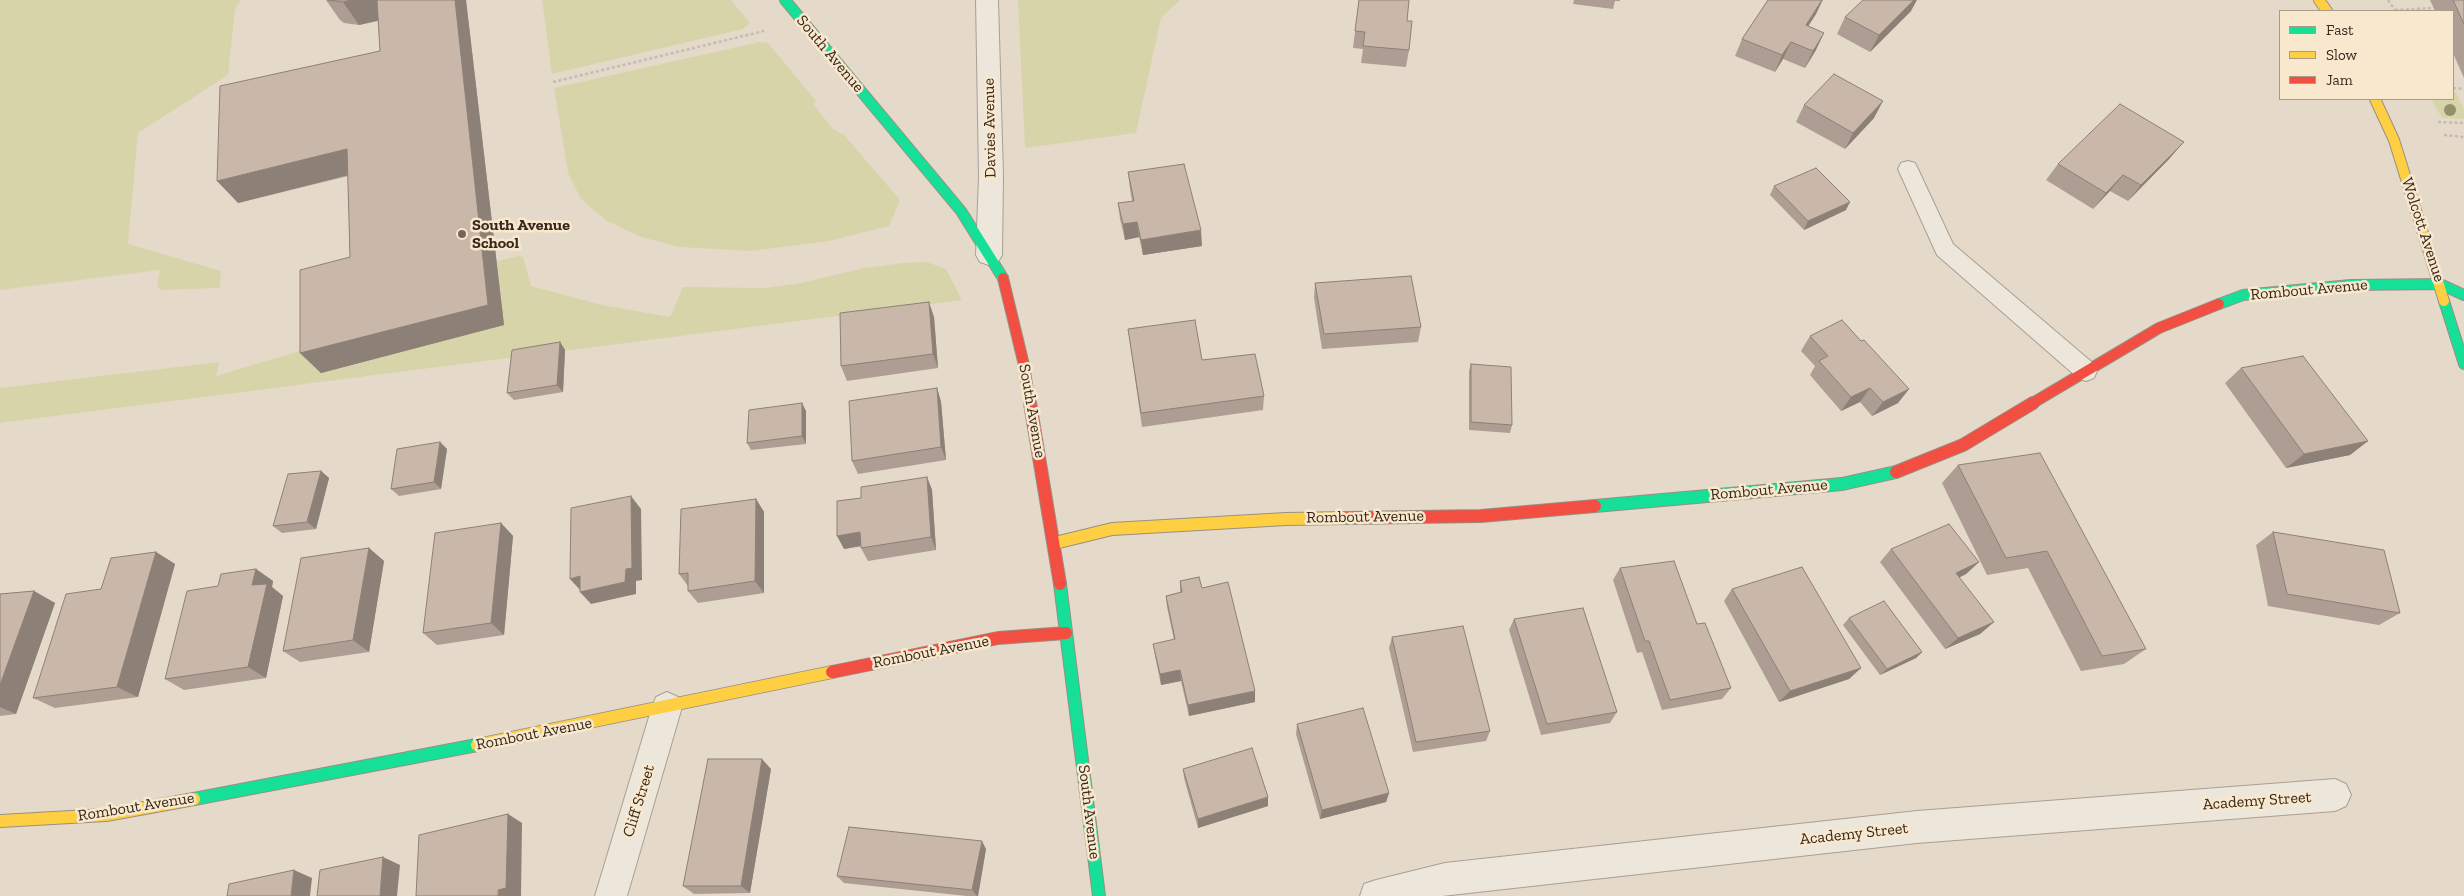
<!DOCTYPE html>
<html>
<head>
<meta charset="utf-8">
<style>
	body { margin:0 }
	#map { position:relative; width:2464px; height:896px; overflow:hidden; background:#e5dac9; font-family:"Zilla Slab",serif }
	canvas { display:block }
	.legend { position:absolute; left:2279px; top:10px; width:175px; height:90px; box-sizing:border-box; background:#f8e8cd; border:1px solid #ab9b86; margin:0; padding:6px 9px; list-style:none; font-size:15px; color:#38271b }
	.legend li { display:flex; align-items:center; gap:10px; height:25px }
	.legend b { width:25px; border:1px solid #ab9b86 }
</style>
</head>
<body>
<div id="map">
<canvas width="2464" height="896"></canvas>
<ul class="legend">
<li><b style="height:6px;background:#16e098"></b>Fast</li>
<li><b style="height:6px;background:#ffcf43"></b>Slow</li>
<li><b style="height:6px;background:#f24e42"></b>Jam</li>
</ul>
</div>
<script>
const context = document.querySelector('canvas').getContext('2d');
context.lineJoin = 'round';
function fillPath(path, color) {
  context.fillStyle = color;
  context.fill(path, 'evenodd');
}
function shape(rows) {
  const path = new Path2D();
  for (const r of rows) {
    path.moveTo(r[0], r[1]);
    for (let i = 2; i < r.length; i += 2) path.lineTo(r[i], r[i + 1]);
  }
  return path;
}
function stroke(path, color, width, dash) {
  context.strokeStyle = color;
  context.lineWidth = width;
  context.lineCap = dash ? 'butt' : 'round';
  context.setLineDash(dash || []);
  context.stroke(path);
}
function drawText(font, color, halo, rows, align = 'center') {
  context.font = font + ' "Zilla Slab",serif';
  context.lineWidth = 5;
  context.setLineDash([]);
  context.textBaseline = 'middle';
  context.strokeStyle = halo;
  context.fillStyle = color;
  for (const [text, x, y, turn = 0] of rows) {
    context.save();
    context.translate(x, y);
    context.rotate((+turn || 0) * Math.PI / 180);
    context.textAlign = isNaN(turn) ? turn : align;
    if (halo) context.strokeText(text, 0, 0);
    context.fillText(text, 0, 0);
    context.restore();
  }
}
const green = shape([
	[0,0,241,0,235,10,228,75,138,133,128,244,221,271,220,288,160,290,157,285,160,270,0,290],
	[542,0,731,0,750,23,743,29,552,74],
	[1018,0,1180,0,1161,18,1136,133,1025,148],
	[760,42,768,43,816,101,814,105,832,128,845,136,900,200,889,226,829,241,751,251,680,247,641,237,607,221,581,199,568,173,554,88],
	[2453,92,2456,92,2464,110,2464,119,2442,118,2431,99,2453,99],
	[519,256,523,257,531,286,602,305,670,317,683,287,766,288,801,283,864,268,903,263,927,262,946,269,962,300,0,423,0,388,219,362,216,376,320,345,503,325,497,261]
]);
const path = shape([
	[2388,0,2395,10],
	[2395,10,2433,8],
	[553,82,764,31],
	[2453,88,2464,89],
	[2438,122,2464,123],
	[2444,135,2464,137]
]);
const lane = shape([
	[1908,161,1915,163,1918,169,1953,244,2094,364,2097,371,2094,378,2086,381,2078,378,1937,255,1898,169,1901,163,1908,161]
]);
const street = shape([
	[976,0,998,0,1003,176,1002,255,998,262,989,265,980,262,976,255,979,176,976,0],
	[667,692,678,697,682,707,627,896,595,896,652,707,656,697,667,692],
	[2335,779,2346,784,2351,795,2346,806,2335,811,1917,843,1442,896,1360,896,1364,884,1376,880,1445,863,1917,811,2335,779]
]);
const fastFar1 = shape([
	[785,0,961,211,1003,278],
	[2444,301,2464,364],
	[2219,304,2243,295,2351,285,2440,284,2464,295]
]);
const fast = shape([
	[1595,506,1842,484,1896,472],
	[1060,584,1099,896],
	[194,799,477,745]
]);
const slowFar1 = shape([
	[2319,0,2327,11],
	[2375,99,2394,140,2444,301]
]);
const slow = shape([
	[1055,543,1112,529,1286,519,1347,518],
	[477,745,832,672],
	[0,821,106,815,194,799]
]);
const jamFar1 = shape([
	[1003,278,1024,365,1030,404],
	[2031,404,2159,328,2219,304]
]);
const jam = shape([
	[1030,403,1060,584],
	[1896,472,1963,445,2033,403],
	[1347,518,1481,516,1595,506],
	[832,672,998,638,1066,633]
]);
const trees = [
	[2450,110]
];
const wall = shape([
	[326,0,466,0,504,325,321,373,300,353,350,257,348,176,238,203,380,51,378,21,359,25,344,23,340,20],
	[1359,0,1407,21,1409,50,1406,67,1361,63,1363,49,1353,48],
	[1574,0,1620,0,1620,1,1615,1,1613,9,1573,4],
	[1768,0,1823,0,1816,14,1808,26,1816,50,1805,68,1783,59,1775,72,1735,56,1742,39],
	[2430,0,2464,0,2464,78,2453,53,2453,11,2435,11],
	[1911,11,1870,52,1837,34,1845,17],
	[1804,105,1874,118,1845,149,1796,122],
	[2170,158,2128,201,2110,191,2093,209,2046,180,2058,164],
	[1128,172,1202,246,1143,255,1139,237,1125,240,1120,219,1118,203,1132,201,1130,189],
	[1774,186,1846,210,1804,230,1770,195],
	[1315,283,1421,327,1418,342,1322,349,1314,298],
	[934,317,938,368,847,381,841,366],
	[1128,329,1202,360,1264,396,1263,410,1142,427],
	[1810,336,1861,341,1909,389,1898,403,1872,416,1860,402,1841,411,1810,375,1815,366,1801,351],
	[560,342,565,350,563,392,514,400,507,393],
	[1471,364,1512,425,1510,433,1469,430,1469,371],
	[2241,368,2368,441,2350,455,2286,468,2225,383],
	[937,388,941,402,946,460,858,474,852,461],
	[806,411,806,444,751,450,747,443],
	[440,442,447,449,441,489,399,496,391,489],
	[1958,465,2146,649,2124,664,2081,671,2028,568,1987,575,1942,483],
	[321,471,329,478,316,529,282,533,273,526],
	[927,477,932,490,936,550,868,561,861,548,861,546,844,549,861,498],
	[756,499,764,512,764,593,698,603,688,591,688,586,679,574],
	[501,523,513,536,504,635,437,645,423,633],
	[2273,532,2400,613,2379,625,2268,606,2256,545],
	[369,548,384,561,369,652,300,662,283,651],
	[1891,549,1979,562,1966,574,1959,578,1994,622,1980,634,1945,649,1880,562],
	[156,552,175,564,138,697,55,708,33,698,101,589],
	[1620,568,1697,624,1731,688,1722,699,1662,710,1642,652,1637,653,1613,580],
	[256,569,273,581,272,587,283,596,266,678,184,690,165,679,218,586],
	[1180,581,1202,588,1255,702,1189,716,1181,681,1161,685,1155,656,1153,644,1174,640,1167,607,1166,596,1180,592],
	[1732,589,1861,668,1849,679,1779,702,1724,601],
	[34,591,55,603,16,714,0,716,0,594],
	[1849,618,1922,652,1916,658,1880,675,1843,625],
	[1514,619,1617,712,1610,723,1541,735,1509,630],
	[1392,637,1490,731,1486,741,1413,752,1389,648],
	[1297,724,1389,793,1386,802,1320,819,1296,734],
	[771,769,750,893,694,894,683,886],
	[1183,769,1268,806,1198,828,1184,778],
	[986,849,978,896,967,896,844,883,837,876]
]);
const shadedWall = shape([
	[352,0,381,0,393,17,359,25,343,2],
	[455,0,466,0,504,325,321,373,300,353,488,305],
	[1822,0,1816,14,1798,42,1806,25],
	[1914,0,1917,0,1911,11,1870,52,1879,35],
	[1824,33,1816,50,1805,68,1813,51],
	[1791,42,1783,59,1775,72,1782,55],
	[1883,101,1874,118,1845,149,1853,133],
	[2184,142,2170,158,2128,201,2141,185],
	[347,149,364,171,238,203,217,181],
	[2123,175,2110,191,2093,209,2106,193],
	[1850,202,1846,210,1804,230,1808,221],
	[1137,222,1139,237,1125,240,1123,224],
	[1201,230,1202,246,1143,255,1141,240],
	[929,302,934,317,938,368,933,354],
	[560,342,565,350,563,392,557,385],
	[937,388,941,402,946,460,941,447],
	[1870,388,1860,402,1841,411,1851,397],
	[1909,389,1898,403,1872,416,1883,402],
	[802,403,806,411,806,444,802,436],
	[2368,441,2350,455,2286,468,2304,454],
	[440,442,447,449,441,489,434,482],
	[321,471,329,478,316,529,307,522],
	[927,477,932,490,936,550,931,537],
	[631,496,641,509,642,580,636,581,636,594,591,604,580,592,626,569],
	[756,499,764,512,764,593,755,581],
	[501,523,513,536,504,635,491,623],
	[860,532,867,545,844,549,837,536],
	[369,548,384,561,369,652,353,640],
	[156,552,175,564,138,697,117,687],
	[1979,562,1966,574,1943,585,1956,573],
	[256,569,273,581,272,587,283,596,266,678,248,667,252,585],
	[580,576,581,591,570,579],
	[34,591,55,603,16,714,0,707,0,685],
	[1994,622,1980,634,1945,649,1958,638],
	[1922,652,1916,658,1880,675,1887,669],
	[1861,668,1849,679,1779,702,1790,691],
	[1180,670,1181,681,1161,685,1160,674],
	[1255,691,1255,702,1189,716,1188,705],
	[762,759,771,769,750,893,741,886],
	[1389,793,1386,802,1320,819,1322,810],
	[1268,797,1268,806,1198,828,1198,819],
	[508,814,522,823,521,896,498,896],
	[982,841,986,849,978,896,977,896,972,890],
	[383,857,400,865,397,896,380,896],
	[294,870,312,878,310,896,291,896]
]);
const building = shape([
	[328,0,352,0,343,2,328,0],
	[377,0,455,0,488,305,300,353,300,270,350,257,347,149,217,181,220,86,380,51,377,0],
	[1359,0,1409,0,1407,21,1412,21,1409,50,1363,46,1365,32,1355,31,1359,0],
	[1768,0,1822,0,1806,25,1824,33,1813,51,1791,42,1782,55,1742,39,1768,0],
	[1863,0,1914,0,1879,35,1845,17,1863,0],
	[2453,0,2464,0,2464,24,2453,0],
	[1834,74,1883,101,1853,133,1804,105,1834,74],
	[2120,104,2184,142,2141,185,2123,175,2106,193,2058,164,2120,104],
	[1184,164,1201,230,1141,240,1137,222,1123,224,1118,203,1134,201,1128,172,1184,164],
	[1816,168,1850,202,1808,221,1774,186,1816,168],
	[1411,276,1421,327,1324,334,1315,283,1411,276],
	[929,302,933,354,841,366,840,313,929,302],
	[1195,320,1202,360,1255,354,1264,396,1141,413,1128,329,1195,320],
	[1842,320,1861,341,1864,340,1909,389,1883,402,1870,388,1851,397,1819,361,1828,356,1810,336,1842,320],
	[560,342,557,385,507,393,512,350,560,342],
	[2303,356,2368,441,2304,454,2241,368,2303,356],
	[1471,364,1511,367,1512,425,1471,422,1471,364],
	[937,388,941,447,852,461,849,401,937,388],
	[802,403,802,436,747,443,749,410,802,403],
	[440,442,434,482,391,489,397,449,440,442],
	[2040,453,2146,649,2102,656,2047,551,2006,558,1958,465,2040,453],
	[321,471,307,522,273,526,288,474,321,471],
	[927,477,931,537,861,548,860,532,837,536,837,501,861,498,861,487,927,477],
	[631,496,632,568,626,569,625,582,580,592,580,576,570,579,571,508,631,496],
	[756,499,755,581,688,591,688,573,679,574,681,509,756,499],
	[501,523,491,623,423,633,435,533,501,523],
	[1949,524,1979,562,1956,573,1994,622,1958,638,1891,549,1949,524],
	[2273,532,2384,550,2400,613,2287,594,2273,532],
	[369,548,353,640,283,651,301,558,369,548],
	[156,552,117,687,33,698,66,594,101,589,111,558,156,552],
	[1674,561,1697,624,1705,623,1731,688,1670,700,1649,641,1645,641,1620,568,1674,561],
	[1802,567,1861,668,1790,691,1732,589,1802,567],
	[256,569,252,585,267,584,248,667,165,679,187,591,218,586,221,574,256,569],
	[1199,577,1202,588,1228,582,1255,691,1188,705,1180,670,1160,674,1153,644,1175,639,1166,596,1182,592,1180,581,1199,577],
	[34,591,0,685,0,594,34,591],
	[1884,601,1922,652,1887,669,1849,618,1884,601],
	[1583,608,1617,712,1547,724,1514,619,1583,608],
	[1463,626,1490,731,1416,742,1392,637,1463,626],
	[1363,708,1389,793,1322,810,1297,724,1363,708],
	[1252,748,1268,797,1198,819,1183,769,1252,748],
	[708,759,762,759,741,886,683,886,708,759],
	[508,814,506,888,498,890,498,896,416,896,419,835,508,814],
	[849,827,982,841,972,890,837,876,849,827],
	[383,857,380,896,317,896,320,870,383,857],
	[294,870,291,896,227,896,229,884,294,870]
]);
const markers = [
	[462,234,5,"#756658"]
];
const streetNames = [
	["South Avenue",830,54,50],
	["Davies Avenue",990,128,-91],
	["Wolcott Avenue",2423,230,72],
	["Rombout Avenue",2309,290,-5],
	["South Avenue",1032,411,80],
	["Rombout Avenue",1769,490,-5],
	["Rombout Avenue",1365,517,-1],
	["Rombout Avenue",931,652,-11],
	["Rombout Avenue",534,734,-11],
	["Cliff Street",639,801,-73],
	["Academy Street",2257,801,-4],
	["Rombout Avenue",136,807,-9],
	["South Avenue",1089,812,83],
	["Academy Street",1854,834,-6]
];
const poiNames = [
	["South Avenue",472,225],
	["School",472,243]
];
fillPath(green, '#d8d4aa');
stroke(lane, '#a99f93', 2);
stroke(street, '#a99f93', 2);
stroke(fastFar1, '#998f83', 12);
stroke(fast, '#998f83', 14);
stroke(slowFar1, '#998f83', 12);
stroke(slow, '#998f83', 14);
stroke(jamFar1, '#998f83', 12);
stroke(jam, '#998f83', 14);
stroke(path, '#c4bcb2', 2.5, [3, 2.5]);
fillPath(lane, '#ede6db');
fillPath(street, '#ede6db');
stroke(fastFar1, '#16e098', 10);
stroke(fast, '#16e098', 12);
stroke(slowFar1, '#ffcf43', 10);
stroke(slow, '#ffcf43', 12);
stroke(jamFar1, '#f24e42', 10);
stroke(jam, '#f24e42', 12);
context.fillStyle = '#91916c';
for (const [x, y] of trees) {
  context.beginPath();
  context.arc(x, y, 6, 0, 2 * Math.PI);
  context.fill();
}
fillPath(wall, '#ad9d92');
fillPath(shadedWall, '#8d8077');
fillPath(building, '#c9b7aa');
stroke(building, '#8d8077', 1);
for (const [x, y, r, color] of markers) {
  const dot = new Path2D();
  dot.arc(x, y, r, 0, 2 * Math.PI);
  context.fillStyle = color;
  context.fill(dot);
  stroke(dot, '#f8e8cd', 2);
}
drawText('16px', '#38271b', '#f8e8cd', streetNames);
drawText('bold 16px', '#38271b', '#f8e8cd', poiNames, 'left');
</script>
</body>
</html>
